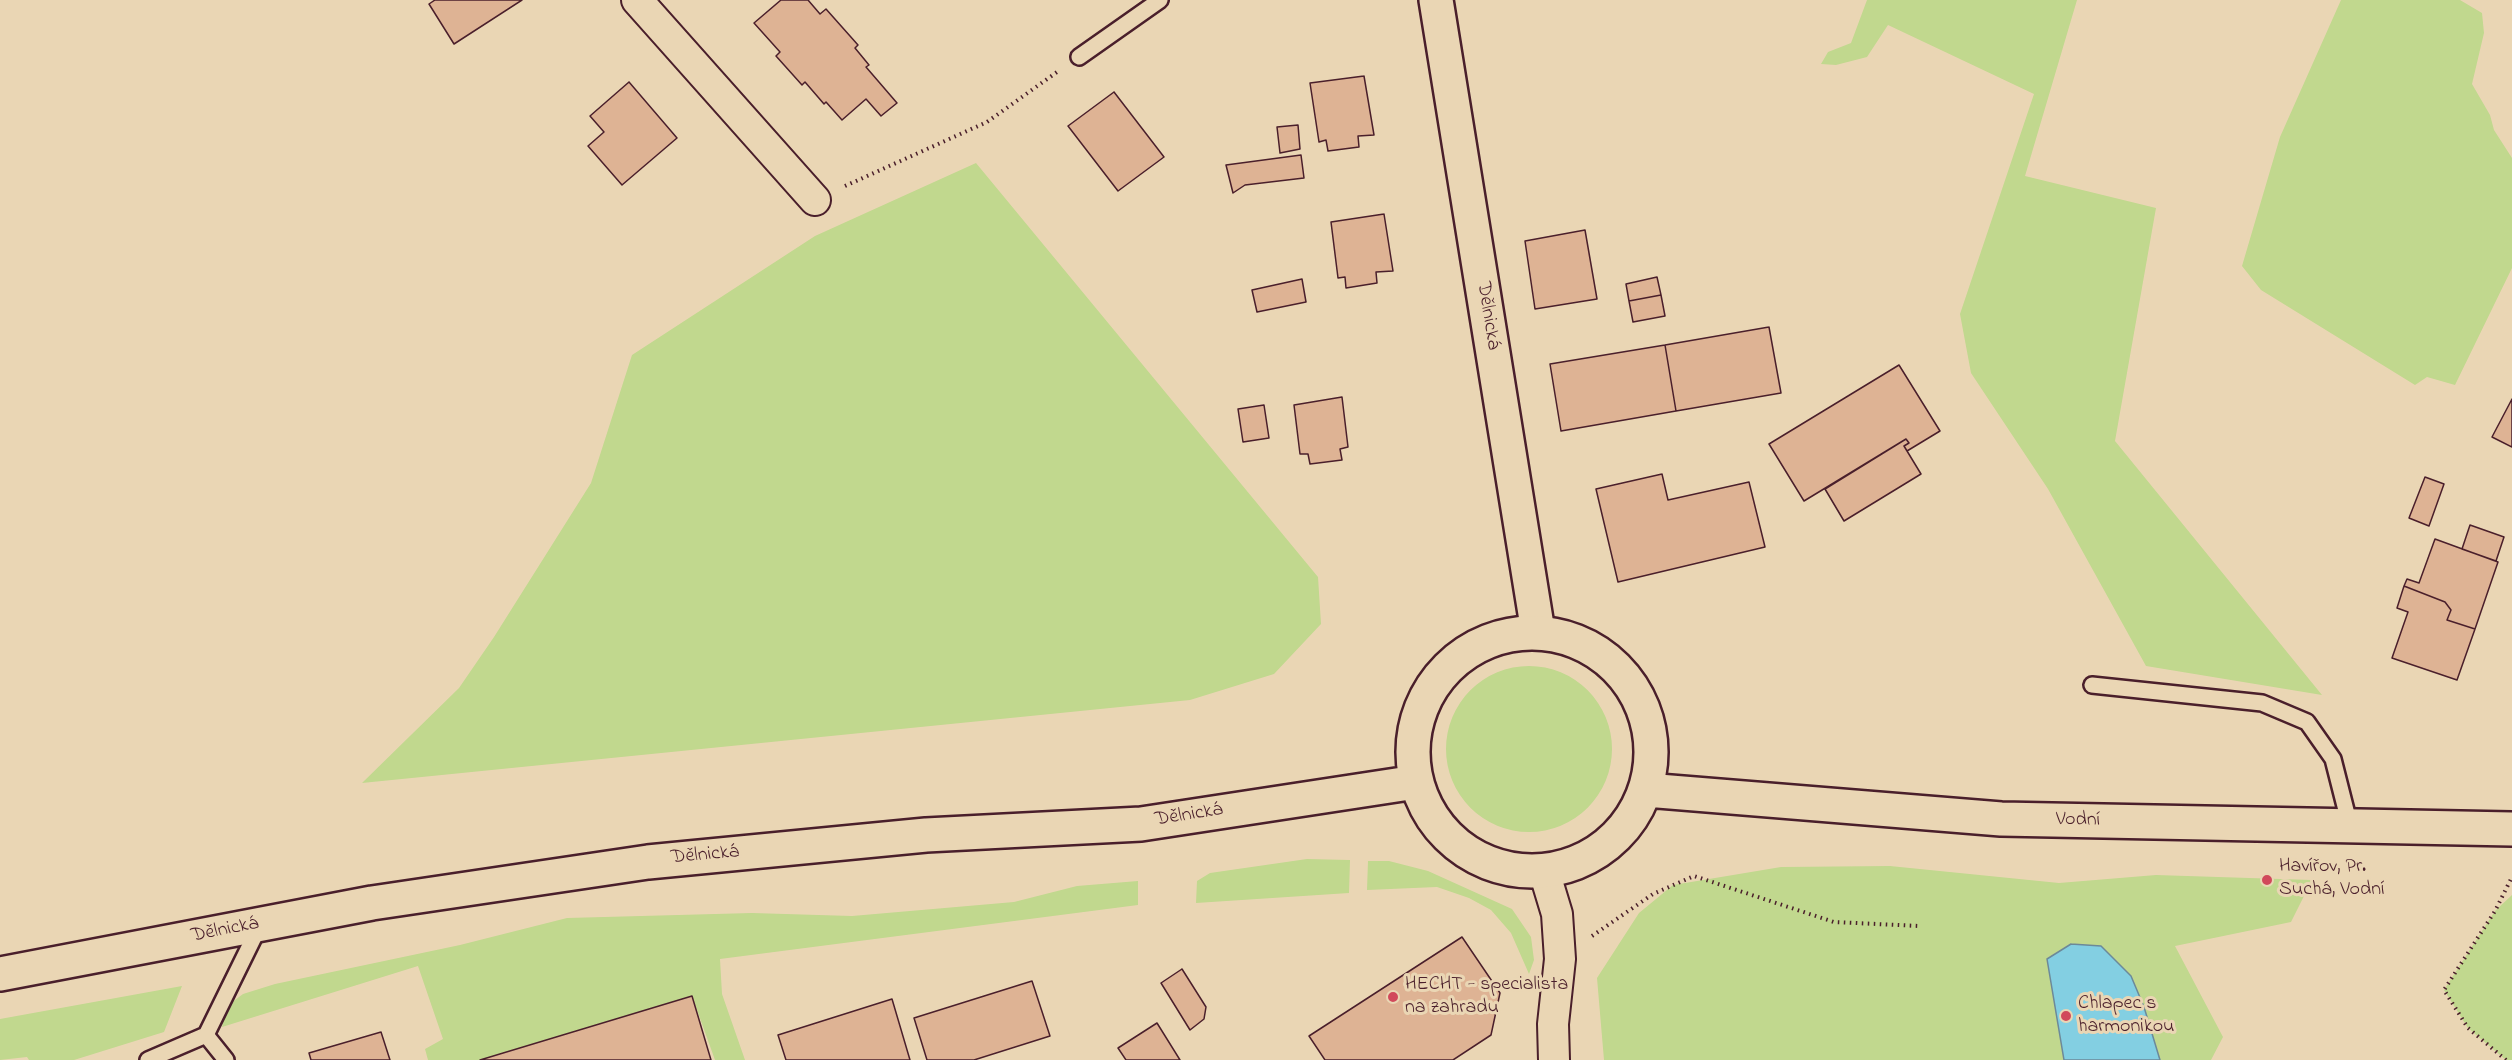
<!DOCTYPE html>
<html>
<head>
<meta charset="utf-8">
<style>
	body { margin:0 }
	canvas { display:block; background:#ead6b4 }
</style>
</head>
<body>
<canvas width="2512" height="1060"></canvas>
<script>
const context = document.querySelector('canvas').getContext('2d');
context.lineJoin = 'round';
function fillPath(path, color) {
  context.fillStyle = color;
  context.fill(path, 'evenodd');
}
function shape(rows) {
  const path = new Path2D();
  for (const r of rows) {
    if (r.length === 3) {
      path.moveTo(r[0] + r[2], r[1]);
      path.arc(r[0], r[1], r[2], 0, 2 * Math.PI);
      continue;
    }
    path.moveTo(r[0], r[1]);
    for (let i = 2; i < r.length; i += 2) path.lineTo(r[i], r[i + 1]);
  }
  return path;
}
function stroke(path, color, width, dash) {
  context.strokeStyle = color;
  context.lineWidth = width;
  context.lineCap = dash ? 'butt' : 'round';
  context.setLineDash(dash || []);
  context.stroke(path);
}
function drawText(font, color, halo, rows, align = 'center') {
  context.font = font + ' "Indie Flower",sans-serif';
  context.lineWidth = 6;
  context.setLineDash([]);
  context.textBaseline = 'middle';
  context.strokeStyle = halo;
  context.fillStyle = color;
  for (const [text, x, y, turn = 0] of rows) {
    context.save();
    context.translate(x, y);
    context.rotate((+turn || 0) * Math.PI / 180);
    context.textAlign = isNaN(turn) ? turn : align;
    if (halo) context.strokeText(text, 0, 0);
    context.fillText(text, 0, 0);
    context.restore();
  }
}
const green = shape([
	[1867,0,2077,0,2025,176,2156,208,2115,441,2322,695,2146,666,2048,489,1971,373,1960,314,2034,94,1888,25,1867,57,1836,65,1821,64,1828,52,1851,43],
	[2341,0,2460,0,2482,13,2484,33,2472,84,2490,115,2494,130,2512,158,2512,268,2455,385,2427,377,2415,385,2261,290,2242,266,2280,137],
	[976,163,1318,577,1321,624,1274,674,1190,700,362,783,459,688,494,637,591,483,632,355,815,236],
	[1529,749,83],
	[1307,859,1350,860,1349,893,1196,903,1197,881,1210,873],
	[1368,861,1389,861,1428,871,1512,909,1531,937,1534,960,1529,974,1511,933,1491,910,1469,898,1437,887,1367,890],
	[1890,866,2059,883,2156,875,2312,880,2291,922,2175,946,2223,1037,2211,1060,2160,1060,2047,959,2064,1060,1604,1060,1597,978,1639,913,1673,885,1781,867],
	[1138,881,1138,905,720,959,722,994,745,1060,715,1060,692,996,480,1060,428,1060,425,1049,443,1039,418,966,222,1027,227,1006,243,994,275,984,460,945,567,918,752,913,852,916,1014,902,1077,886],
	[2512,895,2512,1060,2506,1060,2468,1028,2444,990,2495,911],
	[182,986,164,1032,74,1060,29,1060,27,1057,0,1060,0,1019]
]);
const water = shape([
	[2071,944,2101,946,2131,976,2144,1007,2160,1060,2064,1060,2047,959,2071,944]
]);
const building = shape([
	[435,0,522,0,454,44,429,4,435,0],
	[781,0,808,0,820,14,826,9,858,45,855,48,869,65,866,67,897,103,881,116,866,99,842,120,826,102,824,104,805,82,802,85,776,56,780,52,754,23,781,0],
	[1364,76,1374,135,1358,136,1359,147,1328,151,1326,140,1319,142,1310,83,1364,76],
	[629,82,677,138,622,185,588,146,604,132,590,116,629,82],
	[1114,92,1164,157,1118,191,1068,126,1114,92],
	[1298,125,1300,149,1280,153,1277,127,1298,125],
	[1301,155,1304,178,1245,185,1233,193,1226,165,1301,155],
	[1384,214,1393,271,1376,272,1377,283,1346,288,1345,277,1338,278,1331,222,1384,214],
	[1585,230,1597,299,1535,309,1525,241,1585,230],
	[1657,277,1661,295,1629,301,1626,284,1657,277],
	[1302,279,1306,302,1257,312,1252,290,1302,279],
	[1661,295,1665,316,1633,322,1629,301,1661,295],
	[1769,327,1781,393,1676,411,1665,345,1769,327],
	[1665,345,1676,411,1561,431,1550,364,1665,345],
	[1899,365,1940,431,1907,451,1904,446,1909,443,1906,439,1804,501,1769,444,1899,365],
	[1342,397,1348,447,1340,449,1342,460,1310,464,1308,454,1300,454,1294,405,1342,397],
	[2512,399,2512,447,2492,437,2512,399],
	[1264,405,1269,438,1243,442,1238,409,1264,405],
	[1906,439,1909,443,1904,446,1921,474,1844,521,1825,489,1906,439],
	[1662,474,1668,500,1749,482,1765,547,1618,582,1596,489,1662,474],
	[2425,477,2444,484,2429,526,2409,518,2425,477],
	[2470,525,2504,537,2496,561,2462,549,2470,525],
	[2435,539,2498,562,2475,629,2447,620,2451,610,2445,602,2404,586,2407,579,2419,583,2435,539],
	[2404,586,2445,602,2451,610,2447,620,2475,629,2457,680,2392,658,2408,612,2397,608,2404,586],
	[1462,937,1500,993,1491,1035,1453,1060,1325,1060,1309,1036,1462,937],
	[1182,969,1206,1007,1204,1019,1190,1030,1161,983,1182,969],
	[1032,981,1050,1036,974,1060,927,1060,914,1018,1032,981],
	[692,996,711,1060,480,1060,692,996],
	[892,999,910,1060,786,1060,778,1035,892,999],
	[1157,1023,1180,1060,1126,1060,1118,1048,1157,1023],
	[381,1032,390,1060,311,1060,309,1053,381,1032]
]);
const path = shape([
	[845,186,987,122,1057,72],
	[1592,936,1653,894,1694,876,1834,922,1919,926],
	[2506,1060,2468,1028,2444,990,2495,911,2512,877]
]);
const service = shape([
	[1079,57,1160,0],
	[2092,685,2262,703,2307,722,2333,759,2350,826],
	[206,1035,226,1060],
	[148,1060,206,1035,260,925]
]);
const minor = shape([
	[637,0,815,200],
	[1544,871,1557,914,1560,959,1553,1024,1554,1060]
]);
const tertiary = shape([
	[1436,0,1538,632]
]);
const secondary = shape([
	[1532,752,119],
	[1646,790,2001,819,2512,829],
	[0,974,372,903,648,862,926,835,1141,824,1416,782]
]);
const markers = [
	[2267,880,6,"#d1495b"],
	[1393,997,6,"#d1495b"],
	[2066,1016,6,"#d1495b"]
];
const streetNames = [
	["Dělnická",1487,316,81],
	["Dělnická",1189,816,-9],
	["Vodní",2078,821,1],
	["Dělnická",705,856,-5],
	["Dělnická",225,931,-11]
];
const poiNames = [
	["Havířov, Pr.",2279,868],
	["Suchá, Vodní",2279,891],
	["HECHT - specialista",1405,986],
	["na zahradu",1405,1009],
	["Chlapec s",2078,1005],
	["harmonikou",2078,1028]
];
fillPath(green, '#c1d88e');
fillPath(water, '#83cfe2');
stroke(water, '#6c8999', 1.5);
fillPath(building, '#deb394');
stroke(building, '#4a1f2b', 1.5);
stroke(service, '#4a1f2b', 20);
stroke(minor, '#4a1f2b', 34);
stroke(tertiary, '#4a1f2b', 38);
stroke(secondary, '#4a1f2b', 38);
stroke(path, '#4a1f2b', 4, [1.5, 4.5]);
stroke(service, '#ead6b4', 15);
stroke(minor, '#ead6b4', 30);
stroke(tertiary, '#ead6b4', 33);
stroke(secondary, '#ead6b4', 33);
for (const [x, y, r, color] of markers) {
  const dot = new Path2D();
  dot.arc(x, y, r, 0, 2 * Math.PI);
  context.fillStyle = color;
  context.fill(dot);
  stroke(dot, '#ead6b4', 2);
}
drawText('20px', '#4a1f2b', '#ead6b4', streetNames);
drawText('20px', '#4a1f2b', '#ead6b4', poiNames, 'left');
</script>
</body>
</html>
